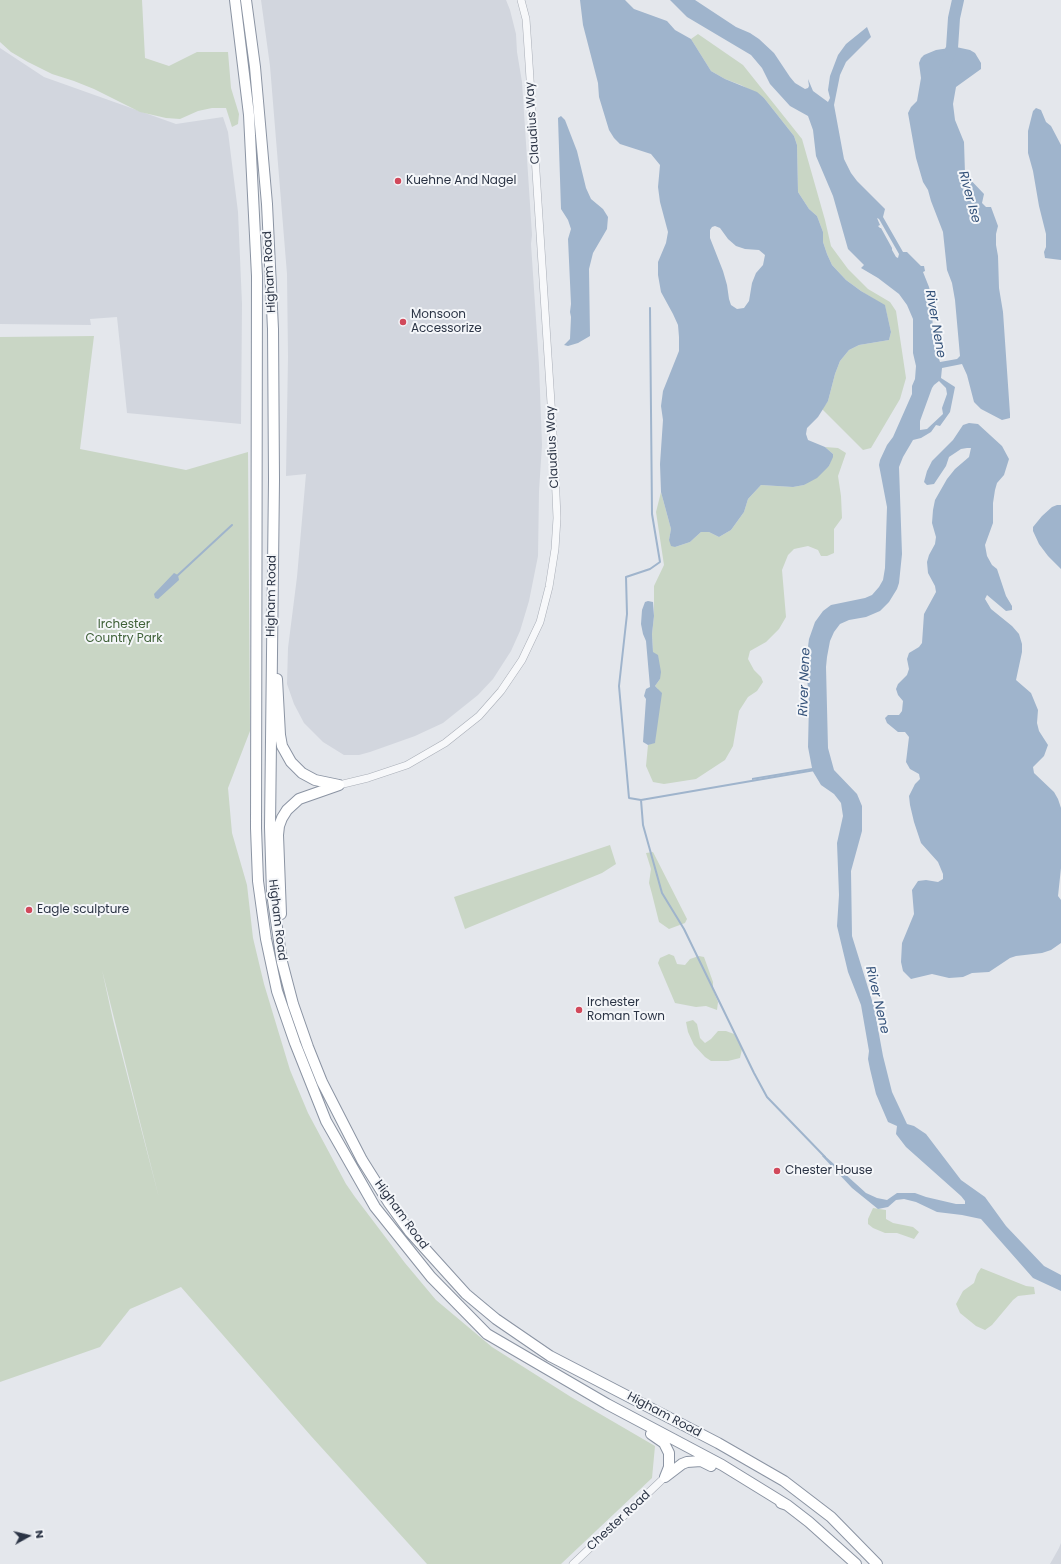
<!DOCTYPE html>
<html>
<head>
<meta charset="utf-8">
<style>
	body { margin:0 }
	#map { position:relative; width:1061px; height:1564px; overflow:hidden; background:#e4e7ec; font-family:Poppins,sans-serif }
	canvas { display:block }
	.north { position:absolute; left:8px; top:1516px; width:40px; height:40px; -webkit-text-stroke:3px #f4f6f9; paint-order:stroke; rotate:82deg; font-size:11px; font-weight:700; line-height:16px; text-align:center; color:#2b3445 }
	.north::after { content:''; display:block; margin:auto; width:14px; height:18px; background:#2b3445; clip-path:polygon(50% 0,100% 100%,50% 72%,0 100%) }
</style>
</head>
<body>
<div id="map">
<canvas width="1061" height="1564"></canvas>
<div class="north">N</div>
</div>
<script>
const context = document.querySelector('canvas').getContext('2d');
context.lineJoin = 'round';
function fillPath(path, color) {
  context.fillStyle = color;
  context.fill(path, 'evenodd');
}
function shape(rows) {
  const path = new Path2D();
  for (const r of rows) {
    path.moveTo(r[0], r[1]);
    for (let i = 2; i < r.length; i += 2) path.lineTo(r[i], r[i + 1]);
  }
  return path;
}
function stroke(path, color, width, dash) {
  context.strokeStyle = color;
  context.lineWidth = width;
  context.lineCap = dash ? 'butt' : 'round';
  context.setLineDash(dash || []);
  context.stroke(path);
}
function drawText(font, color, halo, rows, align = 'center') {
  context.font = font + ' Poppins,sans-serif';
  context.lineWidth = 4;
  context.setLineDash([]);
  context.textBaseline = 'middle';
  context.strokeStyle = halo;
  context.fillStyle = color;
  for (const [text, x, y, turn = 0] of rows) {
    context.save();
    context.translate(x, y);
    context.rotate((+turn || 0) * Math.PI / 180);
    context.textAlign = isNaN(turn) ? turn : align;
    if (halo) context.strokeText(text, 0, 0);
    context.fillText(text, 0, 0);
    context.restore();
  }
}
const built = shape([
	[261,0,506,0,510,10,516,34,517,52,522,82,532,235,531,244,539,365,542,445,539,491,538,556,529,601,520,631,511,651,493,679,478,695,443,723,415,736,370,752,359,755,344,755,323,742,304,723,294,704,287,684,288,648,297,577,306,474,286,476,288,357,287,274,270,66],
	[0,48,44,77,176,124,223,117,228,132,238,212,242,304,241,424,127,413,117,317,90,319,91,325,0,324],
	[1061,1543,1061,1564,1050,1564,1059,1548]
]);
const green = shape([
	[0,0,142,0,145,58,169,66,197,52,228,52,231,88,239,114,238,124,232,127,226,108,212,108,198,111,180,119,166,118,140,112,94,89,74,81,52,74,28,62,11,52,0,42],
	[698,34,743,65,802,139,825,220,831,246,848,269,868,289,890,302,896,311,906,378,900,399,871,448,863,450,822,409,828,401,835,374,840,361,849,350,859,345,889,340,891,332,885,306,861,291,846,280,832,265,827,254,823,242,823,232,817,216,809,209,798,192,797,145,794,136,764,98,741,85,725,79,711,71,691,39],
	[94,336,80,449,186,470,248,452,250,731,228,788,232,833,247,885,253,938,264,984,290,1070,308,1113,346,1184,355,1197,405,1263,436,1300,492,1347,571,1397,655,1446,652,1478,561,1564,427,1564,311,1436,181,1287,130,1309,100,1347,0,1382,0,337],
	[102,970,159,1198,113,1020],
	[825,447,838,448,846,453,838,476,841,496,842,518,834,529,834,553,827,556,821,556,818,550,808,546,794,549,788,555,782,570,786,617,779,629,766,642,750,651,748,659,754,670,761,677,763,682,757,691,748,697,739,711,733,746,725,760,696,779,664,784,653,782,646,766,648,745,655,742,658,689,655,686,660,679,653,652,652,634,654,616,654,586,664,565,656,512,661,492,671,529,669,540,675,547,690,542,701,532,709,532,719,537,731,530,744,512,748,499,761,485,793,487,804,485,829,466,833,454],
	[610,845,616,864,602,873,465,929,454,897],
	[653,852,687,919,685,923,669,929,659,922,652,894,649,883,651,869,646,853],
	[669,954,674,956,677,964,685,965,690,959,699,956,704,957,713,982,713,990,718,1002,717,1010,706,1006,696,1007,675,1003,658,963,660,958],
	[693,1020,697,1024,700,1038,705,1043,711,1039,718,1031,726,1031,734,1034,742,1049,740,1058,728,1061,711,1061,705,1057,694,1045,688,1032,686,1022],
	[873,1208,886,1210,886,1219,893,1223,913,1227,919,1232,914,1239,897,1233,885,1233,873,1228,868,1224,868,1219],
	[981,1268,1026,1286,1034,1287,1035,1294,1018,1296,1013,1300,992,1325,985,1330,976,1326,960,1313,956,1304,963,1291,974,1283,977,1274]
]);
const water = shape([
	[580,0,625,0,634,9,667,21,675,30,691,39,711,71,725,79,757,92,764,98,794,136,797,145,798,192,809,209,817,216,823,232,823,242,827,254,832,265,846,280,861,291,885,305,891,332,889,340,859,345,849,350,840,361,835,374,828,401,818,417,807,428,806,434,808,440,825,447,833,454,833,457,829,466,817,478,804,485,793,487,761,485,748,499,744,512,731,530,719,537,709,532,701,532,690,542,675,547,671,546,669,540,671,529,661,492,660,464,663,420,661,406,663,391,679,351,679,337,678,325,673,314,661,292,658,275,658,262,666,243,668,232,660,202,658,187,660,165,651,154,620,144,614,138,609,130,599,97,598,83,583,25],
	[715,226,720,228,728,239,736,246,745,249,759,250,765,255,763,265,756,273,752,283,749,301,744,308,737,309,731,305,729,299,727,285,723,271,710,238,710,230,712,227],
	[670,0,695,0,736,27,750,33,759,39,774,53,790,77,795,83,805,89,808,88,809,86,808,79,813,91,828,102,830,98,828,90,830,76,838,55,846,44,867,27,871,37,846,62,840,75,834,105,844,159,851,173,857,181,885,209,883,217,903,252,907,252,921,266,924,266,925,271,923,272,929,287,932,299,933,341,940,362,957,359,960,356,955,300,952,283,947,270,943,232,931,201,928,190,923,182,916,158,908,113,911,107,917,101,921,78,919,63,921,58,924,55,936,50,956,47,970,50,975,53,981,63,981,69,956,87,953,104,955,120,964,142,965,174,984,194,982,203,986,207,991,207,998,226,996,234,996,245,998,256,999,288,1003,312,1010,414,1010,418,1002,420,981,409,974,402,967,375,962,364,942,368,941,378,955,387,950,412,940,426,936,425,931,432,921,438,913,440,903,457,899,467,902,554,899,583,897,589,889,602,880,611,866,617,849,620,840,624,834,632,830,641,827,657,826,667,828,748,834,770,857,794,862,806,862,831,851,871,852,936,874,1007,883,1056,892,1092,907,1124,914,1126,926,1134,961,1180,985,1197,1006,1226,1044,1266,1061,1275,1061,1291,1033,1278,981,1219,962,1215,937,1212,916,1202,904,1199,896,1200,888,1207,878,1209,852,1188,822,1156,824,1155,866,1193,877,1198,887,1200,897,1193,915,1193,926,1197,956,1204,965,1204,965,1201,961,1196,906,1147,896,1134,897,1126,888,1122,876,1094,870,1069,868,1059,869,1051,861,1005,848,972,837,926,839,895,837,843,843,816,841,803,834,794,821,785,812,770,752,780,752,778,812,768,808,747,809,703,806,662,809,639,815,622,823,611,831,605,865,598,872,595,879,587,883,580,885,568,887,507,879,465,880,460,887,445,893,437,912,394,912,386,915,379,916,366,913,353,913,319,907,305,899,294,878,278,861,268,864,265,848,249,833,196,816,156,813,130,808,116,790,106,770,84,762,68,751,55,687,17],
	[877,218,879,219,899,254,898,258,896,257,892,250,892,248,881,228,880,228,878,226,880,225],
	[939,381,946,388,947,394,942,408,943,414,927,429,920,430,920,421,932,388,934,385],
	[1036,108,1041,110,1046,122,1051,126,1061,145,1061,260,1045,258,1044,252,1046,247,1046,234,1039,206,1033,171,1028,153,1028,131,1033,111],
	[561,116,565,120,577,151,586,188,591,199,603,209,608,217,607,229,593,253,589,269,590,336,578,343,568,346,564,345,570,339,571,317,570,312,571,304,568,239,571,229,568,220,561,209,558,118],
	[969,423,978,424,1002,446,1009,459,1004,475,997,483,995,490,993,503,993,523,985,545,987,556,992,565,997,569,1006,596,1012,606,1012,610,1006,611,987,595,985,599,991,609,1012,626,1019,634,1022,644,1022,652,1016,680,1031,693,1038,710,1037,723,1039,731,1048,745,1044,756,1033,767,1034,773,1054,792,1058,799,1061,808,1061,868,1058,896,1061,900,1061,943,1051,950,1042,953,1016,956,1010,958,989,972,972,973,963,977,949,978,932,974,911,979,903,971,901,962,902,943,914,914,912,890,918,881,926,880,938,882,943,879,943,874,938,862,921,843,914,822,910,805,909,796,915,784,920,779,919,774,910,769,906,762,909,737,905,732,898,732,887,723,885,718,888,715,899,715,902,711,903,701,898,695,896,689,898,684,907,675,909,669,907,659,909,653,919,647,922,643,924,614,936,592,935,586,928,573,927,562,929,555,935,544,936,537,932,523,933,510,935,500,947,479,955,469,969,457,971,448,967,448,961,449,949,457,946,466,934,484,927,485,924,482,927,471,932,461,953,440,963,425],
	[1057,505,1061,505,1061,569,1048,556,1039,544,1033,531,1033,527,1042,516,1052,507],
	[174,573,178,575,179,580,158,599,155,598,154,594],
	[648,601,653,602,654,616,652,634,653,652,658,655,661,672,660,679,655,686,662,693,655,743,648,745,643,742,646,699,644,696,646,689,650,687,646,641,643,634,641,624,642,610,645,602]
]);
const stream = shape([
	[650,308,652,514,660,562,650,569,626,577,627,614,619,686,629,798,641,800,815,770],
	[178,575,232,525],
	[641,800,643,825,662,893,684,929,754,1073,767,1097,825,1157]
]);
const river = shape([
	[945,63,952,48,954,18,958,0]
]);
const minor = shape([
	[339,785,368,778,407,765,445,743,479,716,501,691,522,660,540,622,549,587,555,549,557,518,554,449,528,48,526,19,521,0],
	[573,1564,665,1477]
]);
const highway = shape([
	[235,0,249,115,257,276,256,828,258,881,266,939,277,991,295,1043,326,1121,375,1207,431,1277,487,1334,607,1404,722,1465,787,1505],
	[246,0,255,67,267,204,273,329,274,480,270,827,272,893,282,962,293,1004,308,1047,322,1082,344,1125,362,1160,389,1203,410,1232,466,1294,496,1319,550,1356,718,1443,784,1481,831,1517,877,1564],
	[277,679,280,735,282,746,291,762,302,773,315,780,339,785],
	[281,914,278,835,279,826,282,818,287,810,299,799,339,785],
	[651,1434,664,1443,669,1453,669,1467,665,1477],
	[665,1477,682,1464,687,1462,701,1461,711,1466],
	[781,1503,787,1505,809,1522,856,1564]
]);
const markers = [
	[398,181,4,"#d1495b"],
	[403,322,4,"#d1495b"],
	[29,910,4,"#d1495b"],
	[579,1010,4,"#d1495b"],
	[777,1171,4,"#d1495b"]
];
const streetNames = [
	["Claudius Way",533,123,-94],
	["Higham Road",270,272,-93],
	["Claudius Way",553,447,-93],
	["Higham Road",272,596,-89],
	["Higham Road",277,920,83],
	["Higham Road",401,1215,54],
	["Higham Road",664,1415,28],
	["Chester Road",619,1521,-43]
];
const poiNames = [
	["Kuehne And Nagel",406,181],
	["Monsoon",411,315],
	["Accessorize",411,329],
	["Eagle sculpture",37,910],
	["Irchester",587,1003],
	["Roman Town",587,1017],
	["Chester House",785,1171]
];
const parkNames = [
	["Irchester",124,625],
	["Country Park",124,639]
];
const waterNames = [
	["River Ise",969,197,75],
	["River Nene",935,324,80],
	["River Nene",805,682,-88],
	["River Nene",877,1000,77]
];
fillPath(built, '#d2d6de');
fillPath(green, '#c9d6c5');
fillPath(water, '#9fb4cc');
stroke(stream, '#9fb4cc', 2);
stroke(river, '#9fb4cc', 12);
stroke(minor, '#a9aeb7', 8);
stroke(highway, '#8b94a3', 12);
stroke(minor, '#f7f8fa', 7);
stroke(highway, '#fff', 10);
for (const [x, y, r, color] of markers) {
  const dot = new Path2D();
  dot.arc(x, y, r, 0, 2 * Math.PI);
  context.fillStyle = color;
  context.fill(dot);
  stroke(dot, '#f4f6f9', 1.5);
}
drawText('12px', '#2b3445', '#f4f6f9', streetNames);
drawText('12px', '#2b3445', '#f4f6f9', poiNames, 'left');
drawText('12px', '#3f6138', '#f4f6f9', parkNames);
drawText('italic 13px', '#34527a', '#f4f6f9', waterNames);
</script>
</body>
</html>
